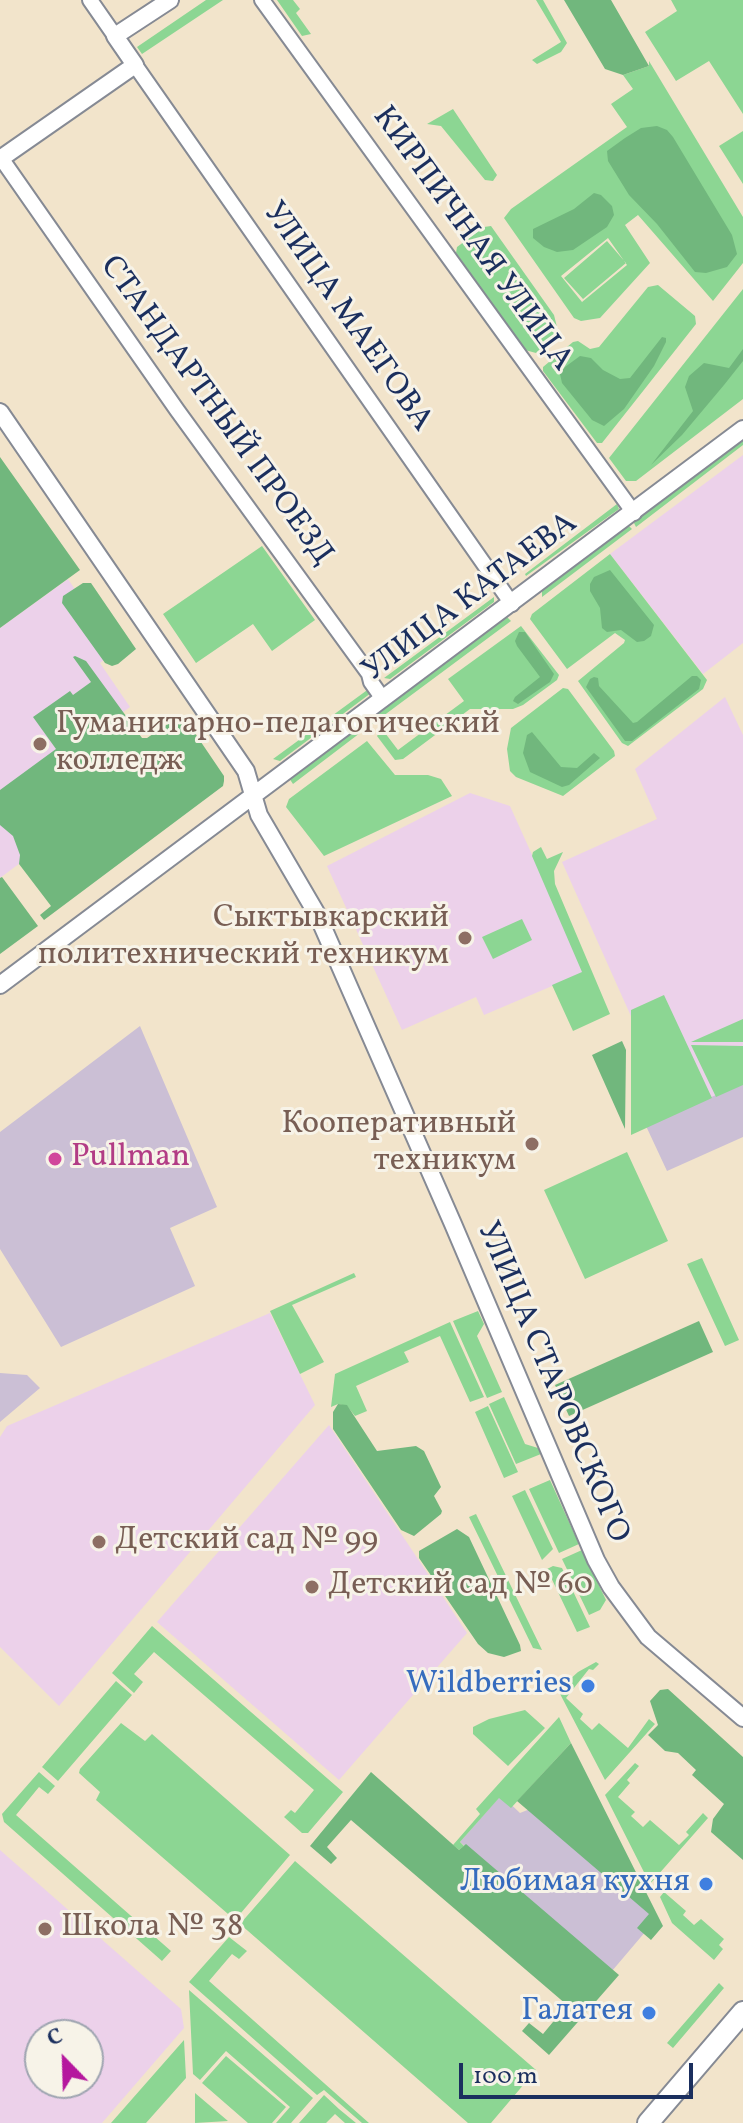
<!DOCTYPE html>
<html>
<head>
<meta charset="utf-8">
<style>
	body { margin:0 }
	#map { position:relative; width:743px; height:2123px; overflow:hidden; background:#f2e4cb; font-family:Vollkorn,serif }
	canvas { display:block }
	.north { position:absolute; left:24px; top:2019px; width:80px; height:80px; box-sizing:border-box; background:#f7f3e8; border:2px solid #9fa5b1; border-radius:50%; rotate:337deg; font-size:22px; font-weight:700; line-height:32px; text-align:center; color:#1b2f5e }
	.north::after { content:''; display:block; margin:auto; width:28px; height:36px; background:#b5179e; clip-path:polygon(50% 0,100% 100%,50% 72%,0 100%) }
	.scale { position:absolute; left:459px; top:2063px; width:234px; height:36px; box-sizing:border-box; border:4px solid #1b2f5e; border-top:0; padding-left:10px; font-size:24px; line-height:28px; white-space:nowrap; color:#1b2f5e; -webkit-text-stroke:6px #f7f3e8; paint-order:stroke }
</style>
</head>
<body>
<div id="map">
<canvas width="743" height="2123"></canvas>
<div class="north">С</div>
<div class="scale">100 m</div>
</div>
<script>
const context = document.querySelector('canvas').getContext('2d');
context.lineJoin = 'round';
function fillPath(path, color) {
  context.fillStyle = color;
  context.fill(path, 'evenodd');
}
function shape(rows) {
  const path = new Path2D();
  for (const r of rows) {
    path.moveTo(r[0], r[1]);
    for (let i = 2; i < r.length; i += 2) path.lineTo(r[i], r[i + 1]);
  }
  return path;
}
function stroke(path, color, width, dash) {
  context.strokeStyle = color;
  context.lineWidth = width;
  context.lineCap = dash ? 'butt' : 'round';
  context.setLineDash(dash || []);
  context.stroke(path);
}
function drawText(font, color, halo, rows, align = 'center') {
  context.font = font + ' Vollkorn,serif';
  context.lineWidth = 6;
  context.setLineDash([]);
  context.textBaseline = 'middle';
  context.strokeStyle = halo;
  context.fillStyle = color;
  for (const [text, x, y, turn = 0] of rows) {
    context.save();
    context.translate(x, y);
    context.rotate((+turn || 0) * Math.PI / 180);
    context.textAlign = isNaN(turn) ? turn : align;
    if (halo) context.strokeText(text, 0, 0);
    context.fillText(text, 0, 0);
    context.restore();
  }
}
const built = shape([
	[743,455,743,643,703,674,610,554],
	[68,579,116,651,100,663,130,707,32,780,67,828,0,878,0,628],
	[725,697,743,735,743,1087,676,1117,562,862,657,819,635,769],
	[470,793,510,806,585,972,484,1015,476,997,402,1030,327,866],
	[270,1313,315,1405,59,1706,0,1647,0,1437,7,1426],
	[329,1425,467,1633,339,1780,157,1622],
	[0,1850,181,2009,184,2028,102,2123,0,2123],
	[40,2035,88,2035,88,2083,40,2083]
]);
const industrial = shape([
	[140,1026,217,1207,170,1228,195,1286,61,1347,0,1249,0,1132],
	[743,1083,743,1137,667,1171,646,1126],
	[0,1373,27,1375,40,1388,0,1422],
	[501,1795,520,1813,530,1809,657,1918,612,1971,460,1842]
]);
const green = shape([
	[206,0,223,0,142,54,137,47],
	[277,0,293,0,300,9,296,13,311,34,302,36],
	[536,0,543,0,567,43,561,52,537,64,532,60,561,42],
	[671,0,743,0,743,114,709,61,676,81,645,32,677,11],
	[649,61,743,217,743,263,713,301,638,215,625,225,650,263,600,318,581,321,574,318,504,218,511,209,627,127,611,104,633,89,623,75,649,66],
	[608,238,627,265,582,302,561,276],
	[453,109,497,175,493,181,485,180,441,126,427,124],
	[743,131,743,184,719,146],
	[491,226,554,315,557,327,555,338,536,353,525,350,456,253,457,247,484,227],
	[607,241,626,263,583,299,564,278],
	[658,285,695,316,696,324,602,443,597,443,543,371,543,367,573,342,578,341,590,349,599,347,648,287],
	[743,289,743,399,636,481,626,481,609,458],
	[743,438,743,445,636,527,634,523,636,519],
	[617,504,619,509,526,576,525,574],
	[628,525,632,529,542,597,542,589],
	[262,546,315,620,272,651,253,624,196,663,163,614],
	[610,554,707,680,703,689,628,746,622,743,578,681,624,643,625,640,615,633,567,669,530,619,532,614],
	[494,597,494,602,390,679,384,678],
	[503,617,507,617,511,621,371,725,371,716],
	[521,626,559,675,557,680,523,705,513,709,470,709,403,759,395,760,377,736,382,729,398,750,464,701,448,679],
	[370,688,371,693,280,761,273,759],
	[563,688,568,689,614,751,615,756,563,796,516,777,510,771,507,749,511,728],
	[355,729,360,733,293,784,289,778],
	[367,741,395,775,428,775,441,779,452,796,324,856,286,807,289,799],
	[541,847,547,859,563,852,554,871,555,884,610,1014,573,1031,552,985,582,972,532,856,533,852],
	[522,919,532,940,493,959,482,937],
	[664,995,712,1098,631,1135,631,1010],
	[743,1019,743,1042,691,1042],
	[691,1045,743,1046,743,1085,716,1097],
	[627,1152,668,1241,585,1279,544,1190],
	[702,1258,739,1340,725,1346,687,1264],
	[354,1273,356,1277,292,1305,324,1362,300,1374,270,1311],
	[478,1311,484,1324,477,1336,502,1392,487,1398,453,1321],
	[450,1322,484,1397,470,1402,440,1336,404,1352,409,1362,356,1386,367,1411,355,1416,347,1406,338,1404,331,1407,335,1374],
	[504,1397,525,1444,538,1448,541,1454,516,1464,489,1404],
	[488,1406,518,1472,504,1478,475,1412],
	[550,1480,579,1544,559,1553,529,1489],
	[525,1490,553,1549,542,1560,512,1496],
	[476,1514,542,1650,533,1648,469,1517],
	[582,1550,606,1600,600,1610,589,1615,562,1559],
	[553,1566,562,1568,590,1627,577,1632,547,1569],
	[152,1626,343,1792,308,1833,302,1833,284,1817,291,1810,295,1813,314,1790,154,1652,134,1674,143,1682,134,1693,112,1673],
	[596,1662,599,1664,593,1670,589,1669,566,1698,583,1714,580,1719,592,1730,599,1723,628,1748,649,1719,655,1724,605,1780,558,1690,578,1672],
	[116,1681,132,1695,58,1781,42,1767],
	[525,1710,545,1728,508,1766,473,1734,473,1727,489,1719],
	[559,1717,571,1743,511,1808,499,1798,460,1842,464,1846,459,1850,453,1845,480,1814,476,1809],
	[121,1723,145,1741,152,1734,290,1855,235,1920,96,1800,100,1792,79,1773,80,1769],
	[635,1763,639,1766,627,1780,630,1783,618,1797,635,1812,631,1816,643,1827,650,1820,679,1845,689,1835,686,1832,703,1813,708,1818,650,1884,605,1795],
	[39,1772,55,1786,48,1794,39,1787,16,1815,171,1951,162,1961,4,1822,2,1814],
	[295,1861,536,2070,491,2123,468,2123,240,1924],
	[664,1892,686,1911,683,1915,694,1925,701,1919,724,1939,719,1945,723,1949,714,1960,672,1923,660,1897],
	[229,1937,247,1951,239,1959,232,1954,209,1981,369,2123,362,2123,324,2090,317,2095,189,1982],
	[719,1983,724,1988,673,2048,667,2043],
	[189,1990,313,2098,291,2123,276,2123,290,2107,226,2051,200,2080,193,2074],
	[184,2040,186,2078,146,2123,111,2123],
	[226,2056,286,2107,272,2123,248,2123,202,2083],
	[195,2093,228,2121,195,2123],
	[324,2095,339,2109,356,2123,345,2123,335,2114,326,2123,299,2123]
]);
const forest = shape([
	[564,0,611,0,649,66,623,75,605,69],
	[657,126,667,130,673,137,732,235,737,254,727,267,706,273,695,272,657,224,629,195,608,161,607,151,625,138,641,128],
	[594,193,601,195,612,206,614,215,607,227,573,250,557,252,544,247,533,238,533,229,574,209],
	[662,337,666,338,666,342,654,366,624,409,604,426,592,420,562,383,560,374,565,367,580,356,591,358,603,370,620,379,630,378],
	[743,349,743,361,724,385,682,435,651,465,693,411,685,387,689,376,704,363,729,368],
	[0,457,80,570,0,628],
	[610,570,654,625,651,636,644,641,637,642,621,630,607,632,602,628,600,608,590,591,590,584,594,577],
	[83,583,91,583,136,649,118,664,112,666,105,663,62,603,63,596],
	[519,632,525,632,554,674,550,682,518,704,513,701,515,697,540,677,517,646,515,641],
	[75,656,86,661,142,738,147,738,178,717,184,717,224,776,224,781,223,786,44,920,40,915,51,906,19,864,20,855,13,836,0,825,0,790,56,749,33,717,70,691,73,695,91,682,73,657],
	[692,676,697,676,701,680,699,689,632,741,625,741,586,687,590,679,594,677,598,678,599,686,633,723,637,722],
	[532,732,561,767,577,768,594,753,600,758,569,785,562,787,530,772,523,753,527,735],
	[2,877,38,926,0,954,0,878],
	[622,1041,626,1050,625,1129,592,1055],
	[699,1321,713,1352,569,1416,555,1385],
	[338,1404,347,1405,377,1451,416,1446,424,1451,441,1487,434,1496,442,1511,441,1514,414,1536,401,1530,333,1429,333,1412],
	[457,1529,469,1537,520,1645,521,1651,504,1657,488,1653,478,1644,419,1558,419,1551],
	[668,1689,743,1757,743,1860,711,1832,713,1819,724,1804,692,1775,696,1770,678,1753,665,1751,648,1735,658,1725,650,1701,660,1690],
	[571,1743,663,1926,651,1940,637,1928,649,1914,517,1801],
	[371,1772,459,1850,466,1844,619,1975,549,2055,522,2031,529,2023,543,2034,567,2005,351,1820,327,1847,337,1858,331,1864,310,1846]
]);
const minor = shape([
	[90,0,115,36],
	[262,0,634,513],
	[135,65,512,604],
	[1,158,177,410,369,674,371,682,383,699]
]);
const tertiary = shape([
	[0,159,135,65,115,36,170,0],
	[0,412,246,771,259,815,318,916,453,1224,596,1560,611,1587,648,1637,743,1718],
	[0,985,743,429]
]);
const primary = shape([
	[648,2123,743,2012]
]);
const markers = [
	[40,744,8,"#8d6e63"],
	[465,938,8,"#8d6e63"],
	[532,1144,8,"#8d6e63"],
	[55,1159,8,"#d1479c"],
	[99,1542,8,"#8d6e63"],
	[312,1587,8,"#8d6e63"],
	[588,1686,8,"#3f7fe0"],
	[706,1884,8,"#3f7fe0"],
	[45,1929,8,"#8d6e63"],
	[649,2013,8,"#3f7fe0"]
];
const streetNames = [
	["КИРПИЧНАЯ УЛИЦА",471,240,54],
	["УЛИЦА МАЕГОВА",346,318,55],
	["СТАНДАРТНЫЙ ПРОЕЗД",215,412,54],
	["УЛИЦА КАТАЕВА",471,599,-37],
	["УЛИЦА СТАРОВСКОГО",551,1383,67]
];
const educationNames = [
	["Гуманитарно-педагогический",56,726],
	["колледж",56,763],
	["Сыктывкарский",449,920,"right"],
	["политехнический техникум",449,957,"right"],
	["Кооперативный",516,1126,"right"],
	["техникум",516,1163,"right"],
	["Детский сад № 99",115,1542],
	["Детский сад № 60",328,1587],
	["Школа № 38",61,1929]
];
const hotelNames = [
	["Pullman",71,1159]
];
const shopNames = [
	["Wildberries",572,1686],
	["Любимая кухня",690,1884],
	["Галатея",633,2013]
];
fillPath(built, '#ecd1ea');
fillPath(industrial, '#cbbfd5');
fillPath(green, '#8cd693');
fillPath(forest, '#71b77d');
stroke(minor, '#868a94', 18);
stroke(tertiary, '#868a94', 20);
stroke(primary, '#868a94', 24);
stroke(minor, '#fff', 14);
stroke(tertiary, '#fff', 16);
stroke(primary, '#fff', 20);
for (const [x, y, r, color] of markers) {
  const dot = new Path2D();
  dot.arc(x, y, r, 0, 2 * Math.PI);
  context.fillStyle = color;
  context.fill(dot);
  stroke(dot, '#f7f3e8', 3);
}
drawText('32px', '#1b2f5e', '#f7f3e8', streetNames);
drawText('32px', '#785e54', '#f7f3e8', educationNames, 'left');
drawText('32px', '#b23c85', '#f7f3e8', hotelNames, 'left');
drawText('32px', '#366cbe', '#f7f3e8', shopNames, 'right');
</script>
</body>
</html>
